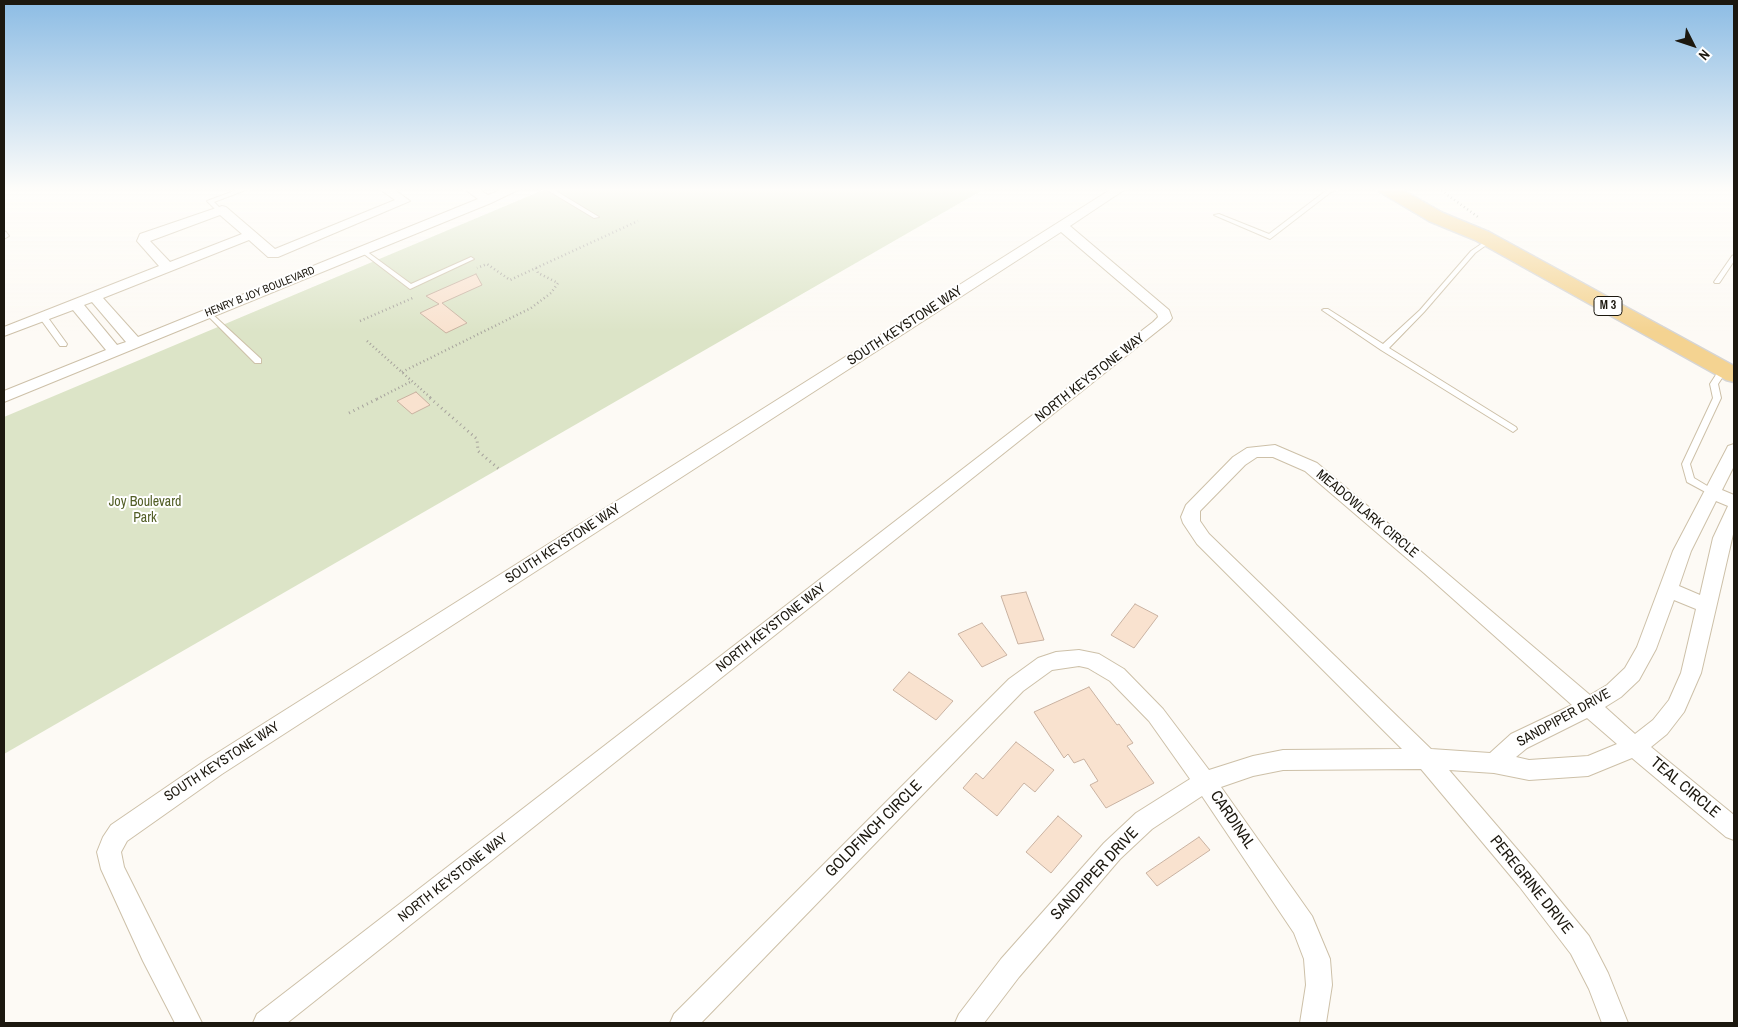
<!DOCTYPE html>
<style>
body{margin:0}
#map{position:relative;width:1738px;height:1027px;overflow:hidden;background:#fdfaf5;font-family:"Archivo Narrow",sans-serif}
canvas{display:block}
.frame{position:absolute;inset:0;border:5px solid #1c180f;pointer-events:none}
.north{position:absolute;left:1668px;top:20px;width:50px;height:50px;-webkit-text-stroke:4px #fff;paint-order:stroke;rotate:131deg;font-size:14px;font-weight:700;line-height:20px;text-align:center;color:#1c180f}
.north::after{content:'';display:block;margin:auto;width:18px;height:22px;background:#1c180f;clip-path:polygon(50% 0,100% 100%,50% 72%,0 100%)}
</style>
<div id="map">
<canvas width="1738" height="1027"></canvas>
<div class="frame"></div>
<div class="north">N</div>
</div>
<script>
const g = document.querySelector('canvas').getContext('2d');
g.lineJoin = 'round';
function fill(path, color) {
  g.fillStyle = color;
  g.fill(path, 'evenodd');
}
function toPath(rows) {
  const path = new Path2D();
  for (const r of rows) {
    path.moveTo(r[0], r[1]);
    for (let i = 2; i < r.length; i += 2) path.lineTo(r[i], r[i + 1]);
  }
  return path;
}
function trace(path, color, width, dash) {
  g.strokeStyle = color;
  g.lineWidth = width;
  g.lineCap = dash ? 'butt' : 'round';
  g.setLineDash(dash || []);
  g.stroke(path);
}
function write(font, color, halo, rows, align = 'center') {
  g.font = font + ' "Archivo Narrow",sans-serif';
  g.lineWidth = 4;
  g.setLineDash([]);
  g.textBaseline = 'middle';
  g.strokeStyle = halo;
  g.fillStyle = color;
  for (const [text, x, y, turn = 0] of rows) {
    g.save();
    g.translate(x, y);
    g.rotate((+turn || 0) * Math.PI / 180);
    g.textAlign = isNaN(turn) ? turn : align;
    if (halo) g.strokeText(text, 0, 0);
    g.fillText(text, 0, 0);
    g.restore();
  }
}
fill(toPath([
 [548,188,986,188,4,754,4,417]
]), '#dce4c7');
const building = toPath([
 [476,274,482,285,442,303,467,323,446,333,420,313,439,304,426,296,476,274],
 [416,392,430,405,412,414,397,401,416,392],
 [1026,592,1044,640,1018,644,1001,596,1026,592],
 [1135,604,1158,616,1134,648,1111,635,1135,604],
 [982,623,1007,655,982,667,958,634,982,623],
 [909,672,953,701,936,720,893,690,909,672],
 [1089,687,1117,725,1119,724,1133,743,1127,746,1154,783,1106,808,1090,785,1098,781,1084,759,1074,763,1068,754,1064,758,1034,712,1089,687],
 [1016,742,1054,770,1035,792,1024,783,997,816,963,788,976,773,983,779,1016,742],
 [1058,816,1082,836,1051,873,1026,852,1058,816],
 [1199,837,1210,850,1157,886,1146,873,1199,837]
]);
fill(building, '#f9e2cf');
trace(building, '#c9b2a1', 1);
const lane = toPath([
 [242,188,251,188,214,202,220,208,220,210,216,210,207,201,242,188],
 [544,188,551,188,599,217,594,218,544,188],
 [1332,188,1340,188,1331,192,1270,239,1214,215,1219,214,1269,234,1327,190,1332,188],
 [4,231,6,232,9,236,4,239,4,231],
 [1490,238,1493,240,1492,241,1475,253,1424,312,1389,348,1516,427,1517,429,1513,432,1381,350,1322,310,1324,309,1328,309,1383,344,1420,310,1471,251,1490,238],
 [362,248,411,284,469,258,471,257,474,259,410,289,360,251,360,249,362,248],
 [1734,255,1734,261,1720,282,1719,283,1715,283,1714,282,1732,256,1734,255],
 [208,311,210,312,261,359,261,363,255,363,206,314,206,312,208,311],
 [40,315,46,315,67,344,66,346,60,346,39,317,40,315],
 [1721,367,1727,367,1728,369,1718,384,1721,398,1690,464,1694,478,1714,490,1715,492,1711,495,1687,482,1682,464,1713,398,1710,384,1721,367]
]);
const street = toPath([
 [378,188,392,188,410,201,278,257,268,257,249,240,103,298,138,337,478,199,463,188,477,188,488,195,506,188,522,188,491,203,4,402,4,391,106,350,73,310,4,336,4,327,159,266,137,241,140,234,222,206,226,207,275,249,395,200,378,188],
 [220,215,242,234,170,262,150,241,220,215],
 [92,302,126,342,117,345,84,305,92,302],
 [1113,188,1127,188,1070,226,1169,310,1172,318,1170,321,287,1023,253,1023,257,1014,1153,322,1158,317,1157,314,1061,232,222,774,127,841,121,852,124,867,202,1023,175,1023,143,961,101,869,97,852,103,837,111,825,206,760,1113,188],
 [1734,444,1734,466,1722,490,1734,495,1734,530,1701,673,1684,712,1667,734,1651,747,1734,815,1734,840,1726,837,1632,758,1588,776,1529,780,1494,773,1449,770,1535,870,1589,936,1608,973,1628,1023,1602,1023,1589,989,1571,954,1519,886,1421,769,1283,770,1253,776,1221,787,1312,916,1330,959,1332,985,1326,1023,1300,1023,1306,985,1304,959,1294,933,1202,796,1152,829,1120,859,1019,977,984,1023,955,1023,959,1014,1001,959,1104,843,1136,813,1190,779,1149,721,1110,681,1088,668,1079,666,1052,670,1023,691,701,1023,670,1023,674,1014,1009,679,1038,658,1056,652,1079,650,1099,654,1124,669,1163,709,1209,770,1253,756,1283,750,1402,749,1197,544,1183,523,1181,517,1186,505,1233,457,1247,448,1275,445,1317,463,1590,695,1607,685,1625,668,1637,647,1673,551,1726,450,1728,446,1734,444],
 [1257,457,1273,457,1305,471,1424,573,1572,705,1511,734,1490,753,1431,749,1209,534,1200,521,1200,511,1245,465,1257,457],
 [1716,501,1728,506,1713,538,1700,595,1679,586,1691,551,1716,501],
 [1674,600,1696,609,1681,673,1669,700,1653,720,1635,734,1605,707,1621,697,1639,680,1656,649,1674,600],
 [1587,718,1617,744,1588,756,1529,760,1516,757,1527,748,1587,718]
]);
const primary = toPath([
 [1377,188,1399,188,1443,213,1489,232,1734,366,1734,382,1726,380,1475,240,1429,221,1380,192,1377,188]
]);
trace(lane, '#cdc0a8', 2);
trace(street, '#cdc0a8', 2);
trace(primary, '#d6d5d4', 3);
trace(toPath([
 [1438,188,1478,217],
 [536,268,638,221],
 [360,321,415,297],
 [367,341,432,399],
 [402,372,531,308,551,293,558,283,538,273,536,268,510,280,487,264,477,268],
 [377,399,412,381]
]), '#a6a29c', 2.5, [1, 3]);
trace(toPath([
 [430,398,477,439,478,451,499,469],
 [349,413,379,398]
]), '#a6a29c', 3, [1, 4]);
fill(lane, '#fff');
fill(street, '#fff');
fill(primary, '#f4d391');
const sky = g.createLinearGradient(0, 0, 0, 332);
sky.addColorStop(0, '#8cbce4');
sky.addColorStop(0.57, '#fefdfa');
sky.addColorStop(1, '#fefdfa00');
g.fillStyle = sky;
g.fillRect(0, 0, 1738, 332);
write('11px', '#1c180f', '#fff', [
 ["HENRY B JOY BOULEVARD",260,292,-22]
]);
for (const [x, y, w] of [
 [1608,306,28]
]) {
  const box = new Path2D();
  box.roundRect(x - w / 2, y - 9.5, w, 19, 4);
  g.fillStyle = '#fff';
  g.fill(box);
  trace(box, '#1c180f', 1);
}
write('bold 12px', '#1c180f', null, [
 ["M 3",1608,306]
]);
write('14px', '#1c180f', '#fff', [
 ["SOUTH KEYSTONE WAY",905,326,-33],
 ["NORTH KEYSTONE WAY",1090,378,-38],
 ["MEADOWLARK CIRCLE",1367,514,40],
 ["SOUTH KEYSTONE WAY",563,544,-33],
 ["NORTH KEYSTONE WAY",771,628,-38],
 ["SANDPIPER DRIVE",1564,718,-29],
 ["SOUTH KEYSTONE WAY",222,762,-33],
 ["NORTH KEYSTONE WAY",453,878,-38]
]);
write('14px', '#525e26', '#fff', [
 ["Joy Boulevard",145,502],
 ["Park",145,518]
]);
write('16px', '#1c180f', '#fff', [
 ["TEAL CIRCLE",1685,788,40],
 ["CARDINAL",1232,820,56],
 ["GOLDFINCH CIRCLE",874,829,-45],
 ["SANDPIPER DRIVE",1095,874,-47],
 ["PEREGRINE DRIVE",1531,885,51]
]);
</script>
